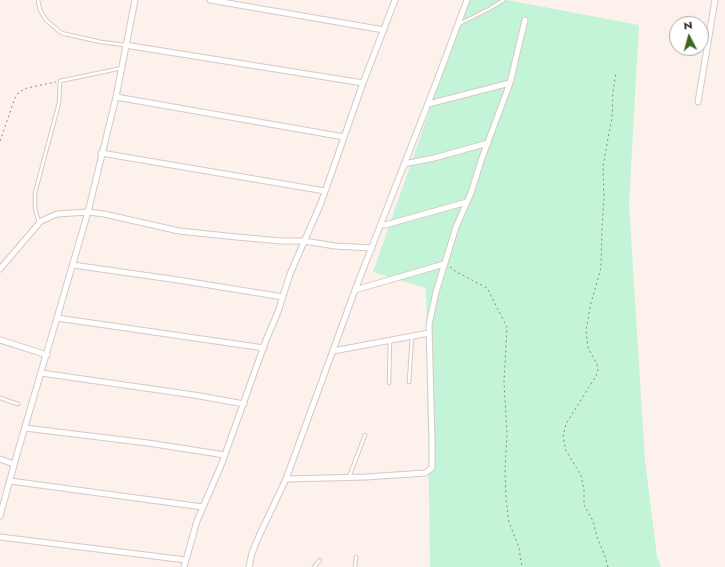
<!DOCTYPE html>
<style>
body{margin:0}
#map{position:relative;width:725px;height:567px;overflow:hidden;background:#fdf1ec;font-family:Jost,sans-serif}
canvas{display:block}
.north{position:absolute;left:669px;top:16px;width:40px;height:40px;box-sizing:border-box;background:#fff;border:1px solid #aaa8a7;border-radius:50%;rotate:354deg;font-size:11px;font-weight:700;line-height:16px;text-align:center;color:#2a2523}
.north::after{content:'';display:block;margin:auto;width:14px;height:18px;background:#3f6621;clip-path:polygon(50% 0,100% 100%,50% 72%,0 100%)}
</style>
<div id="map">
<canvas width="725" height="567"></canvas>
<div class="north">N</div>
</div>
<script>
const g = document.querySelector('canvas').getContext('2d');
g.lineJoin = 'round';
function fill(path, color) {
  g.fillStyle = color;
  g.fill(path, 'evenodd');
}
function toPath(rows) {
  const path = new Path2D();
  for (const r of rows) {
    path.moveTo(r[0], r[1]);
    for (let i = 2; i < r.length; i += 2) path.lineTo(r[i], r[i + 1]);
  }
  return path;
}
function trace(path, color, width, dash) {
  g.strokeStyle = color;
  g.lineWidth = width;
  g.lineCap = dash ? 'butt' : 'round';
  g.setLineDash(dash || []);
  g.stroke(path);
}
fill(toPath([
 [468,0,507,0,639,25,629,205,645,461,657,557,661,567,430,567,426,288,373,272]
]), '#c4f4d8');
const service = toPath([
 [38,0,40,10,46,20,60,32,65,34,101,42,125,45],
 [459,24,489,9,504,0],
 [39,223,35,208,35,193,59,103,60,81,122,68],
 [409,382,412,337],
 [389,383,390,341],
 [0,398,18,404],
 [349,477,365,435],
 [314,567,320,560],
 [355,567,356,557]
]);
const minor = toPath([
 [210,0,384,30],
 [125,45,363,83],
 [116,97,344,137],
 [698,102,715,0],
 [428,104,510,83],
 [101,153,325,191],
 [404,164,434,158,488,143],
 [381,225,385,225,467,202],
 [73,265,178,280,283,297],
 [0,269,41,221,57,214,88,212,104,214,179,231,237,237,281,241,304,241,335,246,372,248],
 [355,290,444,264],
 [57,318,264,348],
 [0,340,47,355],
 [333,351,429,333],
 [41,373,194,395,244,404],
 [25,428,148,443,225,455],
 [0,459,14,464],
 [286,479,366,477,425,473,432,468,432,442,429,325,436,292,456,227,471,193,482,158,510,83,525,20],
 [10,481,203,507],
 [0,516,17,454,88,212,116,97,135,0],
 [0,537,186,560],
 [184,567,197,521,222,463,266,340,278,312,290,274,321,203,363,83,395,0],
 [249,567,252,553,259,536,286,479,355,290,436,83,467,0]
]);
trace(service, '#d5c9c4', 4.5);
trace(minor, '#d5c9c4', 7);
trace(toPath([
 [0,141,15,98,19,92,27,88,56,82],
 [450,267,455,271,487,288,507,327,504,383,507,433,505,471,506,499,509,522,519,548,522,567],
 [608,567,605,556,597,537,593,521,584,505,584,490,581,475,566,451,563,437,566,424,596,376,598,371,597,364,588,348,586,330,591,303,601,268,602,228,604,199,603,166,612,117,613,92,616,72]
]), '#8e8683', 1, [2, 3]);
trace(service, '#fff', 2.5);
trace(minor, '#fff', 5);
</script>
